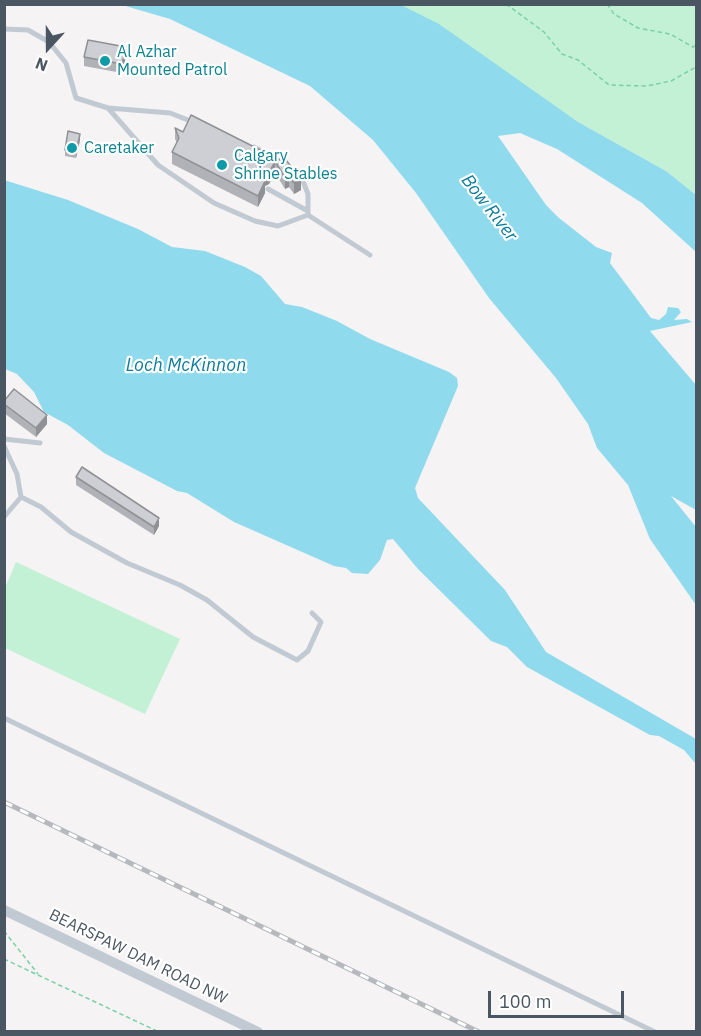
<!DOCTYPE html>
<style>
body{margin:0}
#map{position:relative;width:701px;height:1036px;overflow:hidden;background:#f5f3f3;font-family:"IBM Plex Sans",sans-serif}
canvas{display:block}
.frame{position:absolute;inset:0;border:6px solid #4a5661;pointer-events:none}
.north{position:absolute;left:18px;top:18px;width:60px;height:60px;-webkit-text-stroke:4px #fff;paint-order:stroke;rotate:201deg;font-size:16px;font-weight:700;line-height:24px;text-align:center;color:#4a5661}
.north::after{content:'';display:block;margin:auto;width:21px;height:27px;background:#4a5661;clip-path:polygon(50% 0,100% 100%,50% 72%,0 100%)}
.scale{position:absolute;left:488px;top:991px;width:136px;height:27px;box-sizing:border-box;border:3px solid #4a5661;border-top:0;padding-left:8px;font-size:18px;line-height:21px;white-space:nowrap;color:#4a5661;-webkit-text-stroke:4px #fff;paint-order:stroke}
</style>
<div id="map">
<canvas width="701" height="1036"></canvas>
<div class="frame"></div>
<div class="north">N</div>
<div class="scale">100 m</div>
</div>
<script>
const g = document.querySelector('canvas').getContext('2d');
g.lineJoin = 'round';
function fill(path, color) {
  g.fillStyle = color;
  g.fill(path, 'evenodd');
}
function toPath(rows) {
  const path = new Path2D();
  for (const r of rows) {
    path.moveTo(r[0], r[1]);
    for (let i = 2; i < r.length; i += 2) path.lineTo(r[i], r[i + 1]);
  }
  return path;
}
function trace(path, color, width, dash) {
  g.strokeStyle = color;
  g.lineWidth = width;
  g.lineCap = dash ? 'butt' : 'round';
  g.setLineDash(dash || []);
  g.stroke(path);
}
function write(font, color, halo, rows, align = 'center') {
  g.font = font + ' "IBM Plex Sans",sans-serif';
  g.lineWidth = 4.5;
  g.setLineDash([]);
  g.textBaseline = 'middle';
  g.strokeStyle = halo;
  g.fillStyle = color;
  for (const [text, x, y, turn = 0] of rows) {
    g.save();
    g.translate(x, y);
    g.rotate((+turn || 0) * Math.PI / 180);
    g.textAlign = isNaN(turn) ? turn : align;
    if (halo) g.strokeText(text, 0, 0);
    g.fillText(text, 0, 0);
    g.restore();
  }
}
fill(toPath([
 [401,5,696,5,696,195,666,171,578,122],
 [16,562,180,639,145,714,5,648,5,588]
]), '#c3f1d5');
fill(toPath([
 [122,5,401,5,439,24,578,122,666,171,696,195,696,252,642,203,557,149,520,133,498,136,546,205,559,218,596,247,612,253,610,263,651,318,659,320,666,314,668,307,678,308,681,312,674,320,687,319,692,322,650,331,696,385,696,510,671,496,696,527,696,605,650,539,628,485,597,448,588,424,556,378,489,298,416,193,373,140,310,86,170,19],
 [4,180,68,200,138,229,172,247,205,251,245,267,261,276,285,304,302,307,337,321,370,339,449,372,457,378,458,386,415,488,418,498,505,590,546,652,696,739,696,764,684,750,659,736,650,735,527,667,507,647,491,641,418,569,393,539,387,540,380,560,368,574,352,573,346,568,334,566,234,522,187,493,177,491,104,453,68,425,44,412,34,392,17,374,5,369]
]), '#90daee');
trace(toPath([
 [506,4,544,32,562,54,578,60,609,85,647,86,671,81,696,67],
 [607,4,614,14,638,28,670,34,693,47],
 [696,45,693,47,696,50],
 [4,931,38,974],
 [4,959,159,1032]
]), '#7ad0a6', 1.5, [4.5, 3]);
trace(toPath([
 [4,29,28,30,49,42,66,63,76,98,108,108,170,113,193,122],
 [108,108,158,165,214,203,255,221,278,226,308,215,308,194,301,176,292,170],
 [254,147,280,161],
 [268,189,306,210],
 [308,215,370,255],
 [4,439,40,443],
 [4,446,17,474,21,497,4,517],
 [21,497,41,507,71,532,127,563,180,585,207,600,253,637,297,660,308,651,321,622,312,613],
 [4,718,655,1032]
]), '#c1cad2', 5);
trace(toPath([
 [4,910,258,1032]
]), '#c1cad2', 10);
const rail = toPath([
 [4,802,479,1032]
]);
trace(rail, '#b5b8bd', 5);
trace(rail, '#fff', 3, [9]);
fill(toPath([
 [126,56,122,73,84,66,84,57],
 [175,128,183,132,284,162,301,190,294,194,289,187,285,189,275,173,269,184,265,186,265,193,258,207,172,164,172,152,177,143,175,139],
 [80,140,76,158,65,156,65,150],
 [4,401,47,424,36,437,4,413],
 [76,477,159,526,154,535,76,485]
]), '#b0b2b7');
fill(toPath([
 [126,47,126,56,122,73,122,64],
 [80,134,80,140,76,158,76,152],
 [275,161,275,173,269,184,265,186,265,193,258,207,258,196,264,176],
 [289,176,289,187,285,189,285,178],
 [301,179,301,190,294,194,294,183],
 [47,415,47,424,36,437,36,428],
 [159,518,159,526,154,535,154,527]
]), '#909195');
const building = toPath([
 [88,40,126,47,122,64,84,57,88,40],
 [191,115,284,162,286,160,301,179,294,183,289,176,285,178,275,161,269,173,264,176,265,181,258,196,172,152,179,138,175,128,183,132,191,115],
 [68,131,80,134,76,152,65,150,68,131],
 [14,389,47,415,36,428,4,404,4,401,14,389],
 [82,467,159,518,154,527,76,477,82,467]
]);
fill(building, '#cdcfd5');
trace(building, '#909195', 1.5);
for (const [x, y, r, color] of [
 [105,61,6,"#0f9aa8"],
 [72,148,6,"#0f9aa8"],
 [222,165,6,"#0f9aa8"]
]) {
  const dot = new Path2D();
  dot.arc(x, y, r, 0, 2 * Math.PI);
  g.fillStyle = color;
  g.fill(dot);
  trace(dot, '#fff', 2);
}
write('16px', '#0d838f', '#fff', [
 ["Al Azhar",117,52],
 ["Mounted Patrol",117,70],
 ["Caretaker",84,148],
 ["Calgary",234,156],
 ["Shrine Stables",234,174]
], 'left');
write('16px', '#4a5661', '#fff', [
 ["BEARSPAW DAM ROAD NW",138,957,26]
]);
write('italic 18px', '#0c7c9b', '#fff', [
 ["Bow River",489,208,52],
 ["Loch McKinnon",186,366]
]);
</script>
